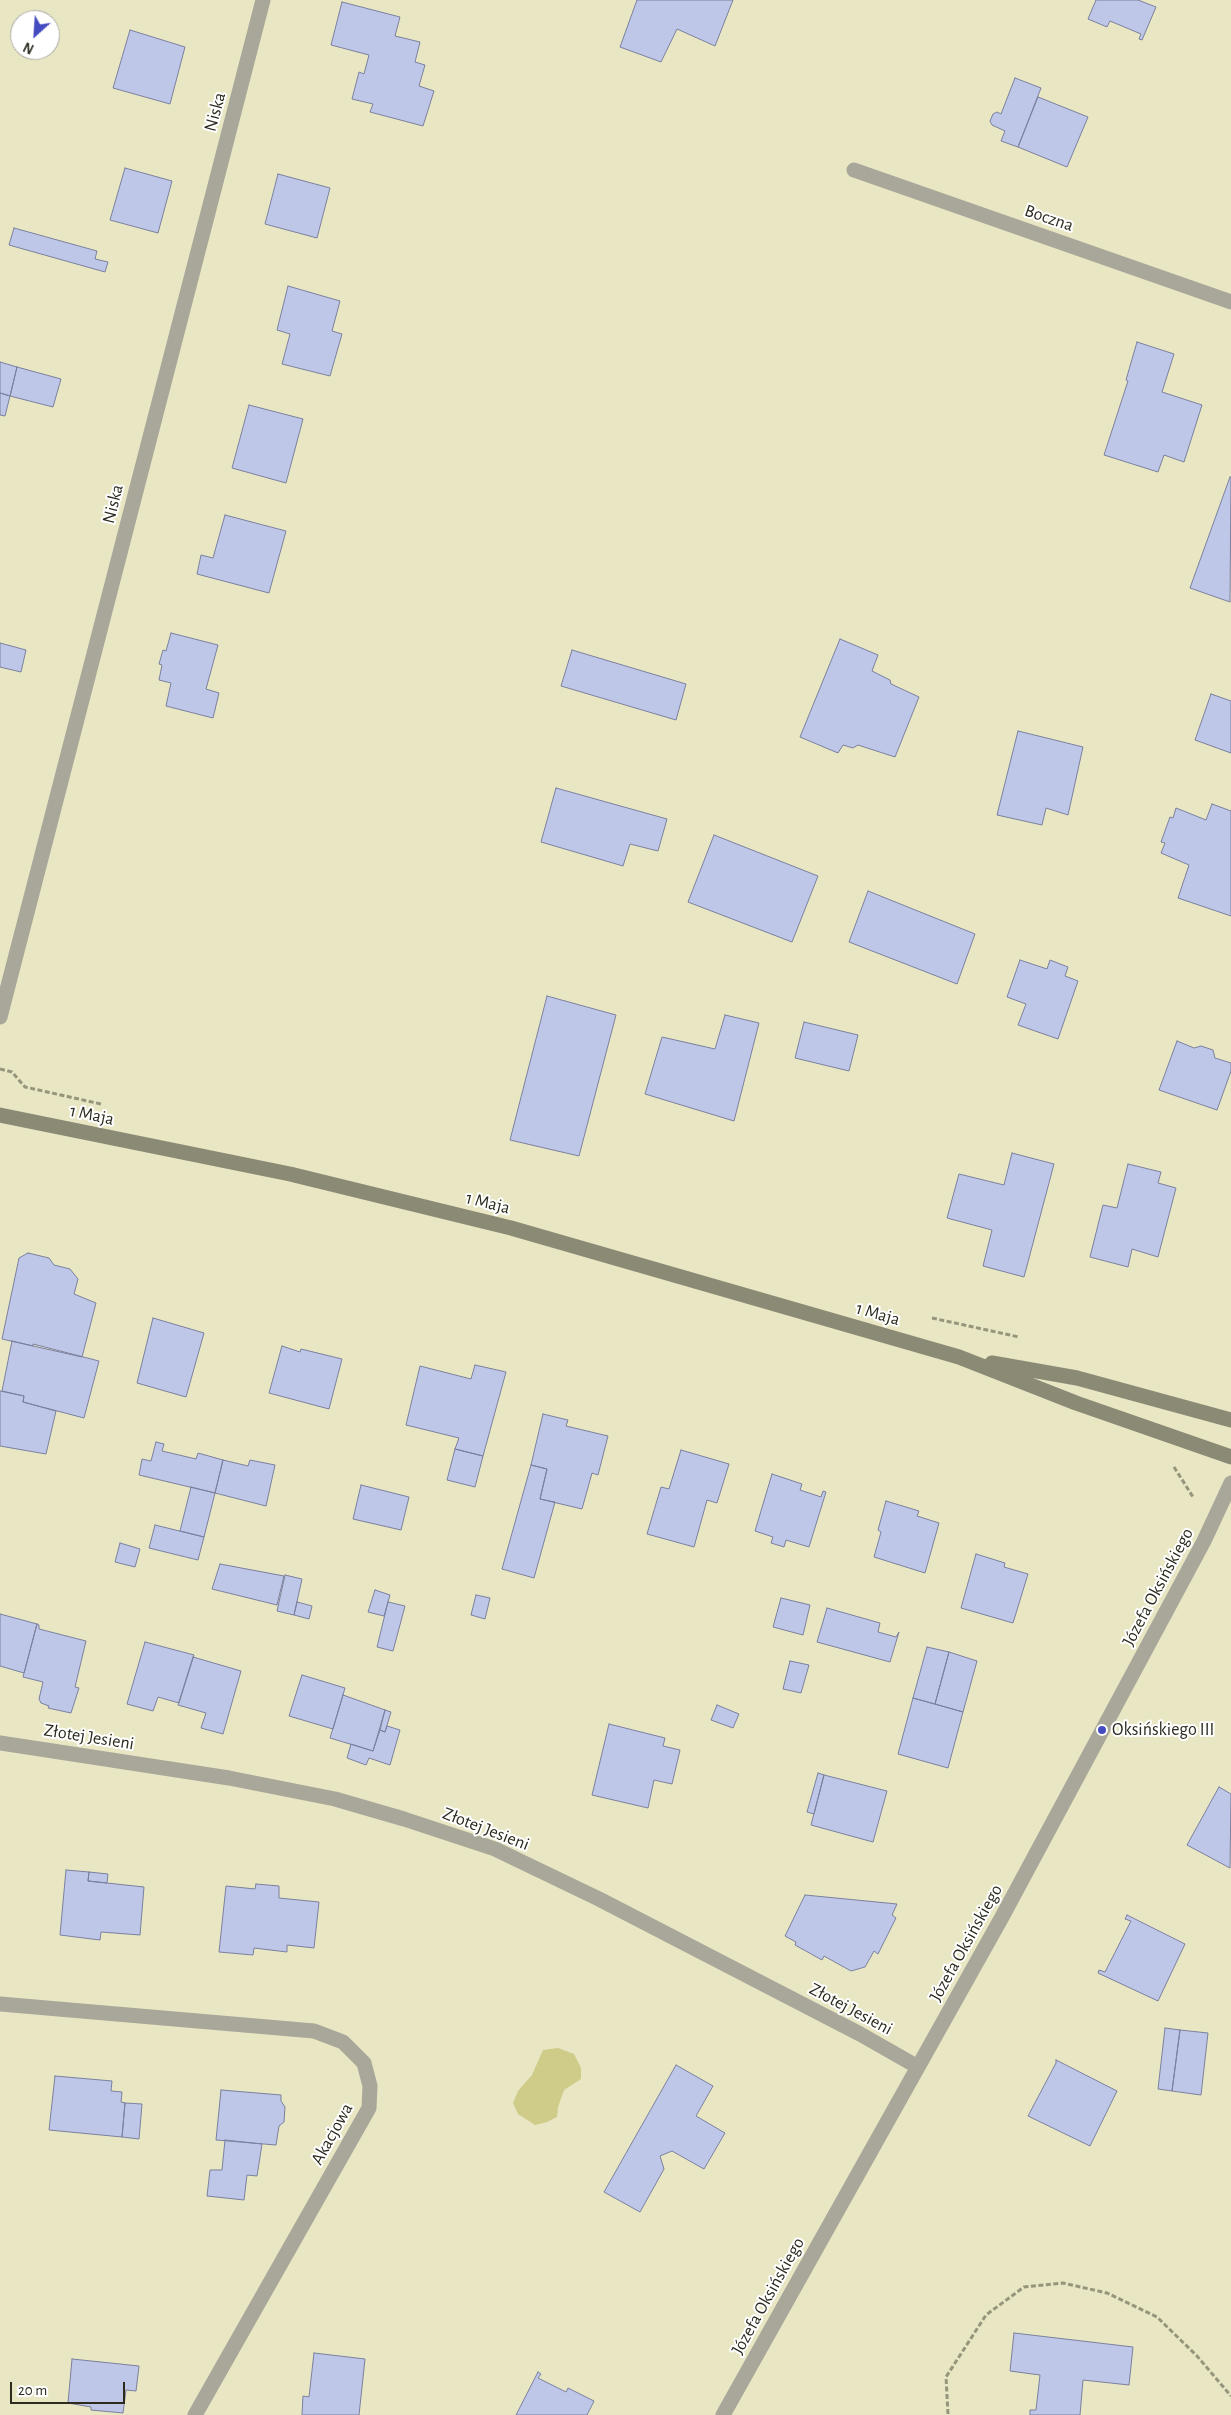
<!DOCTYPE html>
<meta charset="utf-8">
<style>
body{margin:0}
#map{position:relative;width:1231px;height:2415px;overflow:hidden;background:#e8e6c3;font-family:"Alegreya Sans",sans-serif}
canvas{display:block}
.north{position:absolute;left:10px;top:10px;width:50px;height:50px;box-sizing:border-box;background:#fff;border:1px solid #abaaa5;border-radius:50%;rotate:206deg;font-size:14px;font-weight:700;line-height:20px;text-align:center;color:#2c2b1e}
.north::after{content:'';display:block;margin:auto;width:18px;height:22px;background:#454bc0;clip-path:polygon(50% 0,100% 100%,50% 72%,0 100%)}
.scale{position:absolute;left:10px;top:2382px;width:115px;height:22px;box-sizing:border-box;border:2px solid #2c2b1e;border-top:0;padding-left:6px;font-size:15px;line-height:18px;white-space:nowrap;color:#2c2b1e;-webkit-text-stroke:4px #fff;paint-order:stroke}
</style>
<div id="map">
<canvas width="1231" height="2415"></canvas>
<div class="north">N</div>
<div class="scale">20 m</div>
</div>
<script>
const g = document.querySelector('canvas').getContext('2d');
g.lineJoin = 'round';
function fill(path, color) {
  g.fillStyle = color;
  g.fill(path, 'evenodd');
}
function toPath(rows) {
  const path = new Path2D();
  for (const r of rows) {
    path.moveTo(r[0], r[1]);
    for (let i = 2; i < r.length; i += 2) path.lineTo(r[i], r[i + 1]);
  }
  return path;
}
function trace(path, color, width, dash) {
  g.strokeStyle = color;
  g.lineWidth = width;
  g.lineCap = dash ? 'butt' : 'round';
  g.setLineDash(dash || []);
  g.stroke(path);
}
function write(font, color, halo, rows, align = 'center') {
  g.font = font + ' "Alegreya Sans",sans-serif';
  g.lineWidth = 4;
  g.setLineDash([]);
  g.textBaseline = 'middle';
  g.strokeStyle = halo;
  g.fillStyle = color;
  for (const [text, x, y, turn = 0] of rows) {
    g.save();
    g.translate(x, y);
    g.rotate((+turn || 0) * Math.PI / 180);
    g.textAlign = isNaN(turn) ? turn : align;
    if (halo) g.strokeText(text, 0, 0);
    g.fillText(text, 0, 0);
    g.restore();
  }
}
fill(toPath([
 [558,2048,574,2054,581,2068,581,2079,564,2090,558,2107,557,2117,547,2122,535,2125,518,2114,513,2103,518,2091,532,2075,543,2050]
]), '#cfcb89');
const building = toPath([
 [637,0,733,0,715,46,677,29,661,62,620,47,637,0],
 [1096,0,1138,0,1156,7,1142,40,1139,39,1141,34,1110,21,1107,27,1088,19,1096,0],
 [342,2,400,17,395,36,420,42,415,62,425,65,419,86,434,91,423,126,370,112,373,104,352,99,359,72,364,74,369,55,331,45,342,2],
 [130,30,185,47,170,104,113,88,130,30],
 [1015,78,1041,88,1018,147,1001,141,1005,131,992,125,990,121,993,114,997,112,1001,114,1015,78],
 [1038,97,1088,117,1067,167,1018,147,1038,97],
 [125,168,172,181,158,233,110,220,125,168],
 [278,174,330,188,317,238,265,224,278,174],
 [14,228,97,251,95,259,108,262,105,272,9,245,14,228],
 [288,286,340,301,332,331,342,334,330,376,282,364,290,334,277,330,288,286],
 [1137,342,1174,354,1162,392,1202,405,1184,462,1164,455,1158,472,1104,455,1128,381,1126,380,1137,342],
 [0,362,17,367,10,396,0,393,0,362],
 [17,367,61,379,53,407,10,396,17,367],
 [0,393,10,396,5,416,0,415,0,393],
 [249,405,303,419,286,483,232,468,249,405],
 [1230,477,1231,477,1230,602,1190,588,1230,477],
 [225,515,286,531,269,593,197,574,201,555,213,558,225,515],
 [171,633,218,645,206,689,219,693,213,718,166,706,171,683,159,680,162,665,159,664,163,650,166,651,171,633],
 [840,639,878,655,872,671,890,680,891,684,919,697,895,757,858,745,853,748,843,745,838,753,800,737,840,639],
 [0,643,26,650,21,672,0,667,0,643],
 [572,650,686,684,676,720,561,686,572,650],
 [1211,694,1231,701,1231,753,1195,740,1211,694],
 [1018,731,1083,747,1068,815,1046,808,1042,825,997,815,1018,731],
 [556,788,667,819,658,851,630,844,623,866,541,842,556,788],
 [1212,804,1231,811,1231,916,1178,898,1189,865,1161,853,1165,843,1161,842,1170,817,1173,818,1176,808,1206,820,1212,804],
 [714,835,818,876,792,942,688,902,714,835],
 [868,891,975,934,957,984,849,942,868,891],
 [1020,960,1047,969,1050,960,1068,967,1065,976,1078,981,1058,1039,1018,1025,1026,1004,1007,997,1020,960],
 [547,996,616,1015,579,1156,510,1140,547,996],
 [725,1015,759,1023,734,1121,645,1094,662,1037,715,1049,725,1015],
 [804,1022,858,1035,849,1071,795,1058,804,1022],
 [1177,1041,1194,1048,1201,1046,1213,1050,1215,1058,1231,1063,1231,1071,1217,1110,1159,1090,1177,1041],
 [1012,1153,1054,1164,1024,1277,983,1266,992,1230,947,1218,959,1174,1004,1185,1012,1153],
 [1128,1164,1161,1172,1158,1183,1176,1188,1158,1257,1132,1249,1128,1267,1090,1257,1103,1205,1117,1208,1128,1164],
 [28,1253,49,1258,54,1265,70,1269,78,1279,74,1294,96,1303,82,1357,2,1339,19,1258,28,1253],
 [153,1318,204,1333,186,1397,137,1383,153,1318],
 [12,1341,33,1346,33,1344,99,1361,84,1418,23,1402,24,1396,2,1391,12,1341],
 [282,1346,300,1352,301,1349,342,1359,329,1409,269,1393,282,1346],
 [475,1365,506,1372,483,1456,455,1449,459,1438,406,1425,420,1366,471,1379,475,1365],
 [0,1391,24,1396,23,1402,56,1411,46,1454,0,1446,0,1391],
 [543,1414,568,1420,566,1426,608,1436,598,1475,592,1473,582,1509,540,1499,547,1469,531,1465,543,1414],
 [156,1442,164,1444,162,1451,196,1459,198,1453,223,1460,215,1493,139,1475,142,1459,151,1461,156,1442],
 [455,1449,483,1456,475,1487,447,1480,455,1449],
 [681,1450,729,1464,717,1503,707,1500,694,1547,647,1534,661,1487,669,1489,681,1450],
 [223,1460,248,1466,250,1460,275,1465,266,1506,215,1493,223,1460],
 [531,1465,547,1469,540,1499,555,1502,534,1578,502,1569,531,1465],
 [772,1474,802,1484,800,1490,821,1497,823,1491,826,1492,809,1547,786,1540,784,1547,771,1543,773,1537,755,1531,772,1474],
 [361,1485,409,1497,401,1530,353,1519,361,1485],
 [191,1487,215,1493,204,1537,180,1531,191,1487],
 [886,1501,919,1511,917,1516,939,1523,925,1573,874,1557,881,1532,878,1530,886,1501],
 [155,1525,204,1537,198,1560,149,1548,155,1525],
 [120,1543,140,1549,135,1567,115,1562,120,1543],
 [976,1554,1005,1563,1004,1567,1028,1574,1013,1623,961,1608,976,1554],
 [220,1564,284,1576,277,1605,212,1589,220,1564],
 [285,1575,302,1579,294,1615,277,1611,285,1575],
 [375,1590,390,1595,384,1616,368,1612,375,1590],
 [476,1595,490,1598,485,1619,471,1615,476,1595],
 [781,1598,810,1605,803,1635,773,1627,781,1598],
 [297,1602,312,1606,309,1619,294,1615,297,1602],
 [388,1602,405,1606,393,1651,377,1647,388,1602],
 [827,1608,880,1623,878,1632,896,1637,899,1632,890,1662,817,1642,827,1608],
 [0,1614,37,1624,24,1673,0,1666,0,1614],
 [37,1624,39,1625,39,1629,86,1641,75,1687,79,1688,71,1713,48,1708,49,1706,41,1703,39,1699,43,1682,23,1677,37,1624],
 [145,1642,194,1655,179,1703,158,1697,153,1711,127,1704,145,1642],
 [927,1647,949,1652,935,1704,913,1698,927,1647],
 [949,1652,977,1661,963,1712,935,1704,949,1652],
 [193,1657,241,1671,223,1734,201,1728,206,1713,178,1705,193,1657],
 [790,1661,809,1665,801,1693,783,1689,790,1661],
 [302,1675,345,1688,333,1729,289,1716,302,1675],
 [343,1695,385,1710,373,1751,330,1738,343,1695],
 [913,1698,963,1712,948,1768,898,1754,913,1698],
 [717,1705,739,1714,733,1728,711,1720,717,1705],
 [385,1710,391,1712,385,1732,380,1730,385,1710],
 [609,1724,665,1738,663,1746,680,1750,672,1784,654,1780,648,1808,592,1795,609,1724],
 [387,1726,400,1730,390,1765,369,1758,366,1765,347,1758,351,1744,373,1751,380,1730,385,1732,387,1726],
 [818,1773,824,1775,814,1814,807,1812,818,1773],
 [824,1775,887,1791,873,1842,811,1825,824,1775],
 [1219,1787,1231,1794,1230,1868,1187,1845,1219,1787],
 [66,1870,89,1872,88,1881,144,1887,140,1935,101,1932,100,1940,60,1935,66,1870],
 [89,1872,108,1874,107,1883,88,1881,89,1872],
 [256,1884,279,1886,279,1898,319,1902,314,1948,287,1945,287,1952,254,1948,253,1955,219,1952,226,1886,255,1889,256,1884],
 [805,1895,897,1904,892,1915,896,1918,878,1954,874,1951,865,1967,851,1971,824,1956,822,1960,795,1945,796,1942,785,1936,805,1895],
 [1127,1915,1185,1944,1158,2001,1098,1973,1099,1970,1105,1972,1131,1921,1125,1919,1127,1915],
 [1165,2028,1180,2030,1172,2091,1158,2089,1165,2028],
 [1180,2030,1208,2033,1201,2095,1172,2091,1180,2030],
 [1056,2060,1117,2091,1090,2146,1028,2116,1056,2063,1056,2060],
 [676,2065,713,2086,696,2116,725,2133,704,2169,672,2151,660,2156,664,2169,640,2212,604,2192,676,2065],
 [55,2076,112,2081,111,2091,122,2092,121,2102,125,2103,122,2137,49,2130,55,2076],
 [221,2090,281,2095,281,2101,285,2107,284,2122,279,2126,276,2145,216,2140,221,2090],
 [125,2103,142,2104,139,2139,122,2137,125,2103],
 [225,2140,262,2144,257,2176,247,2175,244,2200,207,2196,210,2170,222,2170,225,2140],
 [1014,2333,1133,2347,1129,2385,1083,2380,1080,2415,1030,2415,1030,2410,1036,2410,1040,2375,1010,2371,1014,2333],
 [314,2353,365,2359,359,2415,302,2415,303,2396,309,2397,314,2353],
 [72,2359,139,2366,136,2391,126,2390,123,2413,91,2410,91,2407,68,2403,72,2359],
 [538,2372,541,2374,538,2378,566,2392,568,2388,594,2401,587,2415,516,2415,538,2372]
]);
fill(building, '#bfc7e8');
trace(building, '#7a809e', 1);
trace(toPath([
 [0,1069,12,1072,25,1087,101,1104],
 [932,1318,1019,1337],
 [1174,1467,1193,1497],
 [948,2414,946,2377,986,2315,1024,2287,1063,2283,1107,2293,1157,2317,1197,2356,1231,2396]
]), '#97957c', 3, [5, 2.5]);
trace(toPath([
 [854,170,1231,302],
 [0,1017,263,0],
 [0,1743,229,1778,335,1799,404,1819,495,1849,599,1899,860,2034,918,2067],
 [0,2004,314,2031,343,2042,364,2063,370,2086,369,2108,195,2415],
 [723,2415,1002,1917,1204,1541,1231,1483]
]), '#a8a799', 15);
trace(toPath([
 [0,1115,290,1174,511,1228,959,1357,1076,1403,1231,1457],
 [992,1363,1077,1378,1231,1420]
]), '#8b8a74', 15);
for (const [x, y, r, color] of [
 [1102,1730,5,"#454bc0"]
]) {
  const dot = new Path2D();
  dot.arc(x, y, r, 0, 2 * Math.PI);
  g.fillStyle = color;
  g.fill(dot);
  trace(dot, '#fff', 2);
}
write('18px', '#2c2b1e', '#fff', [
 ["Niska",215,112,-75],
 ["Boczna",1049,218,19],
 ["Niska",113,504,-76],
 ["1 Maja",92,1115,12],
 ["1 Maja",488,1203,14],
 ["1 Maja",878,1314,16],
 ["Józefa Oksińskiego",1158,1587,-62],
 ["Złotej Jesieni",89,1737,9],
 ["Złotej Jesieni",486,1829,21],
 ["Józefa Oksińskiego",966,1943,-61],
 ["Złotej Jesieni",851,2009,28],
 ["Akacjowa",332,2134,-61],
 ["Józefa Oksińskiego",768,2296,-61]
]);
write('18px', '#2c2b1e', '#fff', [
 ["Oksińskiego III",1112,1730]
], 'left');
</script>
